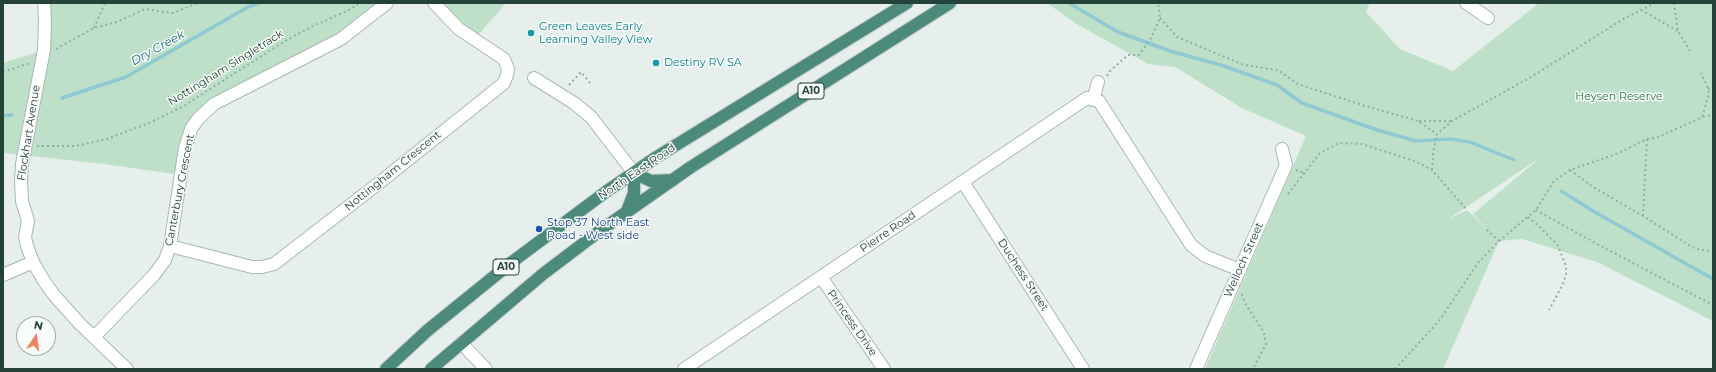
<!DOCTYPE html>
<style>
body{margin:0}
#map{position:relative;width:1716px;height:372px;overflow:hidden;background:#e6efeb;font-family:Montserrat,sans-serif}
canvas{display:block}
.frame{position:absolute;inset:0;border:4px solid #24423a;pointer-events:none}
.north{position:absolute;left:16px;top:316px;width:40px;height:40px;box-sizing:border-box;background:#f7fbf9;border:1px solid #a3b1ad;border-radius:50%;rotate:13deg;font-size:11px;font-weight:700;line-height:16px;text-align:center;color:#24423a}
.north::after{content:'';display:block;margin:auto;width:14px;height:18px;background:#f4845f;clip-path:polygon(50% 0,100% 100%,50% 72%,0 100%)}
</style>
<div id="map">
<canvas width="1716" height="372"></canvas>
<div class="frame"></div>
<div class="north">N</div>
</div>
<script>
const g = document.querySelector('canvas').getContext('2d');
g.lineJoin = 'round';
function fill(path, color) {
  g.fillStyle = color;
  g.fill(path, 'evenodd');
}
function toPath(rows) {
  const path = new Path2D();
  for (const r of rows) {
    path.moveTo(r[0], r[1]);
    for (let i = 2; i < r.length; i += 2) path.lineTo(r[i], r[i + 1]);
  }
  return path;
}
function trace(path, color, width, dash) {
  g.strokeStyle = color;
  g.lineWidth = width;
  g.lineCap = dash ? 'butt' : 'round';
  g.setLineDash(dash || []);
  g.stroke(path);
}
function write(font, color, halo, rows, align = 'center') {
  g.font = font + ' Montserrat,sans-serif';
  g.lineWidth = 3;
  g.setLineDash([]);
  g.textBaseline = 'middle';
  g.strokeStyle = halo;
  g.fillStyle = color;
  for (const [text, x, y, turn = 0] of rows) {
    g.save();
    g.translate(x, y);
    g.rotate((+turn || 0) * Math.PI / 180);
    g.textAlign = isNaN(turn) ? turn : align;
    if (halo) g.strokeText(text, 0, 0);
    g.fillText(text, 0, 0);
    g.restore();
  }
}
fill(toPath([
 [44,3,387,3,374,14,202,114,181,175,104,164,3,153,3,63,44,50],
 [434,3,506,3,474,40],
 [1047,3,1370,3,1366,12,1400,49,1453,71,1539,3,1713,3,1713,321,1597,262,1522,239,1499,241,1443,369,1205,369,1306,136,1242,108,1175,67,1148,64,1075,23],
 [1541,157,1473,214,1487,229,1467,210,1447,220]
]), '#bfe0c8');
trace(toPath([
 [1069,3,1118,32,1170,51,1224,66,1277,85,1302,103,1377,130,1416,141,1450,139,1470,142,1514,160],
 [62,98,126,77,248,7,259,3],
 [3,116,12,115],
 [1561,191,1593,211,1713,279]
]), '#8ec9d4', 3.5);
const minor = toPath([
 [44,3,45,22,44,50,22,164,21,182,22,201,28,221,25,237,27,246,33,262,44,281,54,295,80,324,127,369],
 [1466,3,1488,18],
 [534,78,574,103,591,117,634,173],
 [1093,100,1098,82],
 [963,182,1083,369],
 [170,246,252,267,262,267,274,264,379,183,504,83,507,75,508,69,504,59,459,29,434,3],
 [3,275,33,262],
 [821,277,884,369],
 [94,337,154,275,165,260,170,246,185,148,191,129,198,119,214,104,341,39,387,3],
 [461,343,486,369],
 [684,369,1087,98,1099,101,1191,245,1205,256,1240,270],
 [1196,369,1286,165,1282,149]
]);
const trunk = toPath([
 [634,173,651,181,673,180],
 [627,211,634,193,634,173],
 [386,369,428,330,512,262,607,191,655,158,907,3],
 [431,369,543,274,601,230,691,167,950,3]
]);
trace(minor, '#a8b8b2', 14);
trace(trunk, '#c2cac8', 14);
trace(toPath([
 [1674,3,1678,31,1690,51],
 [1641,10,1678,31],
 [1160,18,1177,37,1244,65,1278,70,1298,84,1362,105,1418,121,1437,134],
 [94,28,105,3],
 [56,49,94,28,117,22,145,9,173,13,198,3],
 [3,72,30,63],
 [1107,76,1110,71,1128,55,1139,55,1151,38,1160,18,1158,3],
 [569,85,581,72,590,83],
 [1708,88,1713,91],
 [1703,117,1713,115],
 [1419,121,1451,121],
 [37,146,76,146,107,139,149,123,182,107,285,41,311,27,347,11,360,3],
 [1296,170,1304,173],
 [1432,170,1433,153,1437,134,1452,121,1531,77,1625,18,1655,3],
 [1570,170,1593,187,1643,216,1692,247,1701,250,1713,251],
 [1288,194,1320,153,1339,143,1362,144,1417,162,1432,170,1467,210],
 [1536,210,1597,244,1713,305],
 [1643,216,1647,139],
 [1528,217,1542,229,1558,246,1566,266,1566,274,1563,284,1549,310],
 [1499,241,1536,210,1554,181,1570,170,1619,153,1647,139,1659,137,1702,117,1709,94,1708,88,1701,73],
 [1242,294,1245,303,1264,333,1266,344,1253,369],
 [1395,369,1439,321,1478,263,1499,241,1485,228]
]), '#86b3a5', 2, [2, 3]);
trace(minor, '#fff', 12);
trace(trunk, '#4c8a7c', 12);
for (const [x, y, r, color] of [
 [531,33,4,"#0f9aa8"],
 [656,63,4,"#0f9aa8"],
 [539,229,4,"#1a4fb4"]
]) {
  const dot = new Path2D();
  dot.arc(x, y, r, 0, 2 * Math.PI);
  g.fillStyle = color;
  g.fill(dot);
  trace(dot, '#f7fbf9', 1.5);
}
for (const [x, y, w] of [
 [811,91,26],
 [506,267,26]
]) {
  const box = new Path2D();
  box.roundRect(x - w / 2, y - 8, w, 16, 3);
  g.fillStyle = '#f7fbf9';
  g.fill(box);
  trace(box, '#24423a', 1);
}
write('bold 10px', '#24423a', null, [
 ["A10",811,91],
 ["A10",506,267]
]);
write('11px', '#0d838f', '#f7fbf9', [
 ["Green Leaves Early",539,27],
 ["Learning Valley View",539,40],
 ["Destiny RV SA",664,63]
], 'left');
write('11px', '#24423a', '#f7fbf9', [
 ["Nottingham Singletrack",226,68,-32],
 ["Flockhart Avenue",29,133,-81],
 ["Nottingham Crescent",393,171,-39],
 ["North East Road",637,172,-34],
 ["Canterbury Crescent",180,190,-79],
 ["Pierre Road",888,232,-34],
 ["Welloch Street",1244,260,-66],
 ["Duchess Street",1023,275,57],
 ["Princess Drive",852,323,55]
]);
write('11px', '#2d7a4b', '#f7fbf9', [
 ["Heysen Reserve",1619,97]
]);
write('11px', '#164399', '#f7fbf9', [
 ["Stop 37 North East",547,223],
 ["Road - West side",547,236]
], 'left');
write('italic 12px', '#1c6f80', '#f7fbf9', [
 ["Dry Creek",158,48,-29]
]);
</script>
